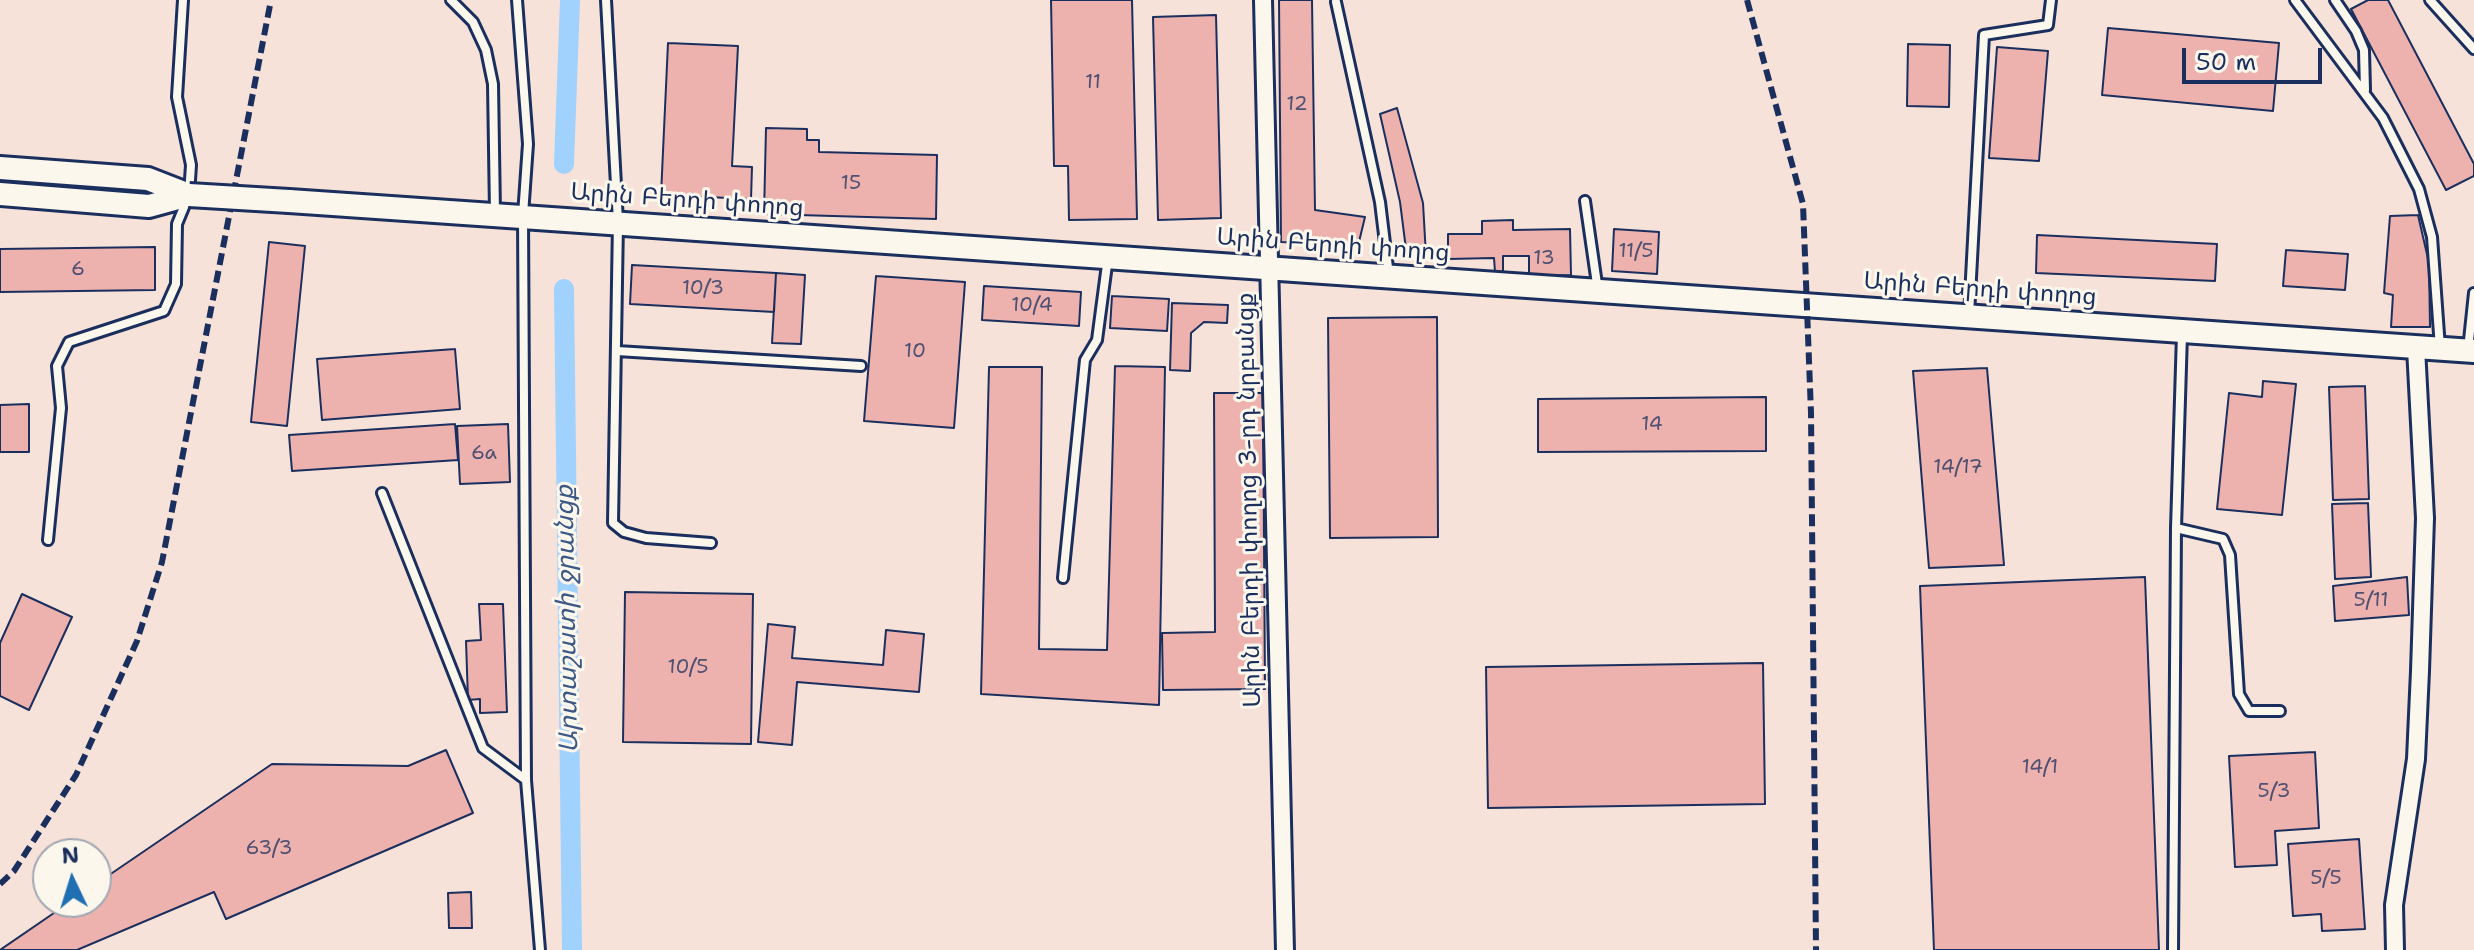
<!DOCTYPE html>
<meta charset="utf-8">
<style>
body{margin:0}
#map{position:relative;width:2474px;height:950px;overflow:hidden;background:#fbf7ec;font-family:"Shantell Sans",sans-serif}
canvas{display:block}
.north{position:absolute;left:32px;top:838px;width:80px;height:80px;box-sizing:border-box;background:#fbf7ec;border:2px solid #a1a7b3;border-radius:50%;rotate:356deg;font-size:22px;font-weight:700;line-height:32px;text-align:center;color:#1b2f5e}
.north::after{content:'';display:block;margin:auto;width:28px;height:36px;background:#1f6fb2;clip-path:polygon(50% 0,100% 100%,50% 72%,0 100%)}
.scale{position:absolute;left:2182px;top:48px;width:140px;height:36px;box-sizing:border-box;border:4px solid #1b2f5e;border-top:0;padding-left:10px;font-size:24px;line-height:28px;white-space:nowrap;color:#1b2f5e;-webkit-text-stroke:6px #fbf7ec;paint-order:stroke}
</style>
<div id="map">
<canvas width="2474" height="950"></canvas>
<div class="north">N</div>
<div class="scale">50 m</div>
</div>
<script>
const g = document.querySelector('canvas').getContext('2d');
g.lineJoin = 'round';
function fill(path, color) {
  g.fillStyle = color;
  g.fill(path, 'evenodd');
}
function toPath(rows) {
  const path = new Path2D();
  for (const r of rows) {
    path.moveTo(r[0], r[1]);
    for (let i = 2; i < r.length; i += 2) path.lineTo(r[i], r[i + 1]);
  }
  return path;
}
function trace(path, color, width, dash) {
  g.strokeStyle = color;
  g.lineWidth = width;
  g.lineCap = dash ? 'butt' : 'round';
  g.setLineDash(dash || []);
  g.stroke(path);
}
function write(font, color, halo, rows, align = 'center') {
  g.font = font + ' "Shantell Sans","Noto Sans Armenian",sans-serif';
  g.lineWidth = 6;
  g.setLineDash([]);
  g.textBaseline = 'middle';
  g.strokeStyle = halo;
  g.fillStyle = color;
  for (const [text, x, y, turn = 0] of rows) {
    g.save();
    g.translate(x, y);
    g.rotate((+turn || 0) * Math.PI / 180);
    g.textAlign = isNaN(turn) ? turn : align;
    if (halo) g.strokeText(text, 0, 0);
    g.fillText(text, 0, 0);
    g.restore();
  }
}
fill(toPath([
 [0,0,2474,0,2474,950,0,950],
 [48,854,96,854,96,902,48,902]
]), '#f7e2d9');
trace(toPath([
 [564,164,570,0],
 [564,289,572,950]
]), '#a1d1fd', 20);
const building = toPath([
 [1051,0,1132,0,1137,219,1069,220,1068,166,1054,166,1051,0],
 [1279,0,1312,0,1315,210,1365,217,1358,246,1281,242,1279,0],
 [2368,0,2388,0,2474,164,2474,176,2446,190,2351,9,2368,0],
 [1216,15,1221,218,1158,220,1153,17,1216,15],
 [2108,28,2279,43,2273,111,2102,95,2108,28],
 [668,43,738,46,732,166,752,167,751,199,661,195,668,43],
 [1908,44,1950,45,1949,107,1907,106,1908,44],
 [1997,47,2048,51,2039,161,1989,158,1997,47],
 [1397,108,1423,203,1426,256,1407,257,1400,202,1380,114,1397,108],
 [766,128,807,129,807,140,819,140,819,152,937,155,936,219,764,214,766,128],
 [2418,215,2429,263,2430,327,2391,327,2393,295,2384,293,2390,216,2418,215],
 [1513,220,1513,230,1570,229,1571,275,1529,276,1529,256,1503,256,1503,272,1495,272,1494,258,1448,259,1448,234,1482,234,1482,221,1513,220],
 [1614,229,1659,232,1657,274,1612,271,1614,229],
 [2037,235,2217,244,2215,281,2036,273,2037,235],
 [269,242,305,246,287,426,251,422,269,242],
 [155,247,155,290,0,292,0,249,155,247],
 [2286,250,2348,254,2345,290,2283,286,2286,250],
 [632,265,776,273,774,312,630,304,632,265],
 [776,273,805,275,801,344,772,343,776,273],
 [876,276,965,282,954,428,864,421,876,276],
 [984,286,1081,292,1079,326,982,320,984,286],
 [1112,296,1169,299,1167,331,1110,328,1112,296],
 [1172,303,1228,305,1227,323,1204,322,1191,333,1190,371,1170,370,1172,303],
 [1437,317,1438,537,1330,538,1328,318,1437,317],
 [455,349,460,409,322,420,317,359,455,349],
 [1115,366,1165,367,1159,705,981,694,989,367,1042,367,1039,649,1107,650,1115,366],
 [1987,368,2004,565,1929,568,1913,371,1987,368],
 [2263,381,2296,384,2282,515,2217,509,2229,393,2262,397,2263,381],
 [2365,386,2369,499,2333,500,2329,387,2365,386],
 [1214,393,1263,393,1265,689,1163,690,1162,633,1215,632,1214,393],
 [1766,397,1766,451,1538,452,1538,399,1766,397],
 [29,404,29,452,0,452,0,405,29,404],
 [455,424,458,460,292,471,289,435,455,424],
 [508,424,510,482,460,484,457,426,508,424],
 [2368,503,2371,577,2335,579,2332,504,2368,503],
 [2145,577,2159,950,1934,950,1920,586,2145,577],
 [2407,577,2409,615,2335,621,2333,586,2407,577],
 [625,592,753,594,751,744,623,742,625,592],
 [22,594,72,617,29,710,0,696,0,643,22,594],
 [479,604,503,604,507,712,480,713,480,699,468,700,466,641,481,640,479,604],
 [768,624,795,627,792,658,883,665,886,630,924,634,919,692,797,682,792,745,758,742,768,624],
 [1763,663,1765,804,1488,808,1486,667,1763,663],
 [446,750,473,813,226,919,214,892,77,950,0,950,70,902,96,902,96,884,272,764,408,766,446,750],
 [2315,752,2319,828,2275,831,2277,865,2235,867,2229,756,2315,752],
 [2359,839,2365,929,2322,931,2321,914,2293,916,2288,844,2359,839],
 [471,892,472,928,449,928,448,893,471,892]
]);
fill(building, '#edb2ae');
trace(building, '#1b2f5e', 2);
const lane = toPath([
 [451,0,473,22,486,50,493,84,495,213],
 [517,0,528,144,523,215,526,780,540,950],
 [606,0,618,222,613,523,624,532,646,538,711,543],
 [2295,0,2383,118,2419,189,2432,237,2440,348],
 [2335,0,2356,31,2364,50,2365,90],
 [2430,0,2474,49],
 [1336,2,1380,202,1389,276],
 [1585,201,1598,291],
 [1969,315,1984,35,2048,25,2051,0],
 [2468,350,2474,293],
 [617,351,861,366],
 [382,493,483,748,526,780],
 [2176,528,2223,539,2230,555,2239,694,2249,711,2280,711],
 [48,540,61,408,57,366,69,342,164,311,176,284,177,224,189,195,191,165,177,97,183,0],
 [1063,578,1085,360,1097,340,1108,257],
 [2173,950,2176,528,2182,334]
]);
const street = toPath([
 [1263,0,1285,950],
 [2395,950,2394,905,2416,759,2420,671,2425,518,2416,348]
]);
const secondary = toPath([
 [0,168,148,179,189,195],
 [0,194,149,206,189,195],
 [289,201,2474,351]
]);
trace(lane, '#1b2f5e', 14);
trace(street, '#1b2f5e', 22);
trace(secondary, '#1b2f5e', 28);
trace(lane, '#fbf7ec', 8);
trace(street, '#fbf7ec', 16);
trace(secondary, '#fbf7ec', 22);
trace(toPath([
 [1747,0,1803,204,1811,413,1816,950],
 [0,884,14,871,76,775,137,641,162,562,271,0]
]), '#1b2f5e', 6, [12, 6]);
const secondaryBridge = toPath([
 [189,195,289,201]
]);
trace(secondaryBridge, '#1b2f5e', 28, []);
trace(secondaryBridge, '#fbf7ec', 22);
write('20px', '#505072', null, [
 ["11",1093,83],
 ["12",1297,105],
 ["15",851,184],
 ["11/5",1636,252],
 ["13",1544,259],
 ["6",78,270],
 ["10/3",703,289],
 ["10/4",1032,306],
 ["10",915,352],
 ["14",1652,425],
 ["6a",484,454],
 ["14/17",1958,468],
 ["5/11",2371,601],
 ["10/5",688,668],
 ["14/1",2040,768],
 ["5/3",2274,792],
 ["63/3",269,849],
 ["5/5",2326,879]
]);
write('24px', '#1b2f5e', '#fbf7ec', [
 ["Արին Բերդի փողոց",687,201,4],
 ["Արին Բերդի փողոց",1333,246,4],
 ["Արին Բերդի փողոց",1980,290,4],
 ["Արին Բերդի փողոց 3-րդ նրբանցք",1250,500,-91]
]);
write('italic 26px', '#3c5886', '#fbf7ec', [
 ["Արտաշատի ջրանցք",568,619,-91]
]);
</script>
